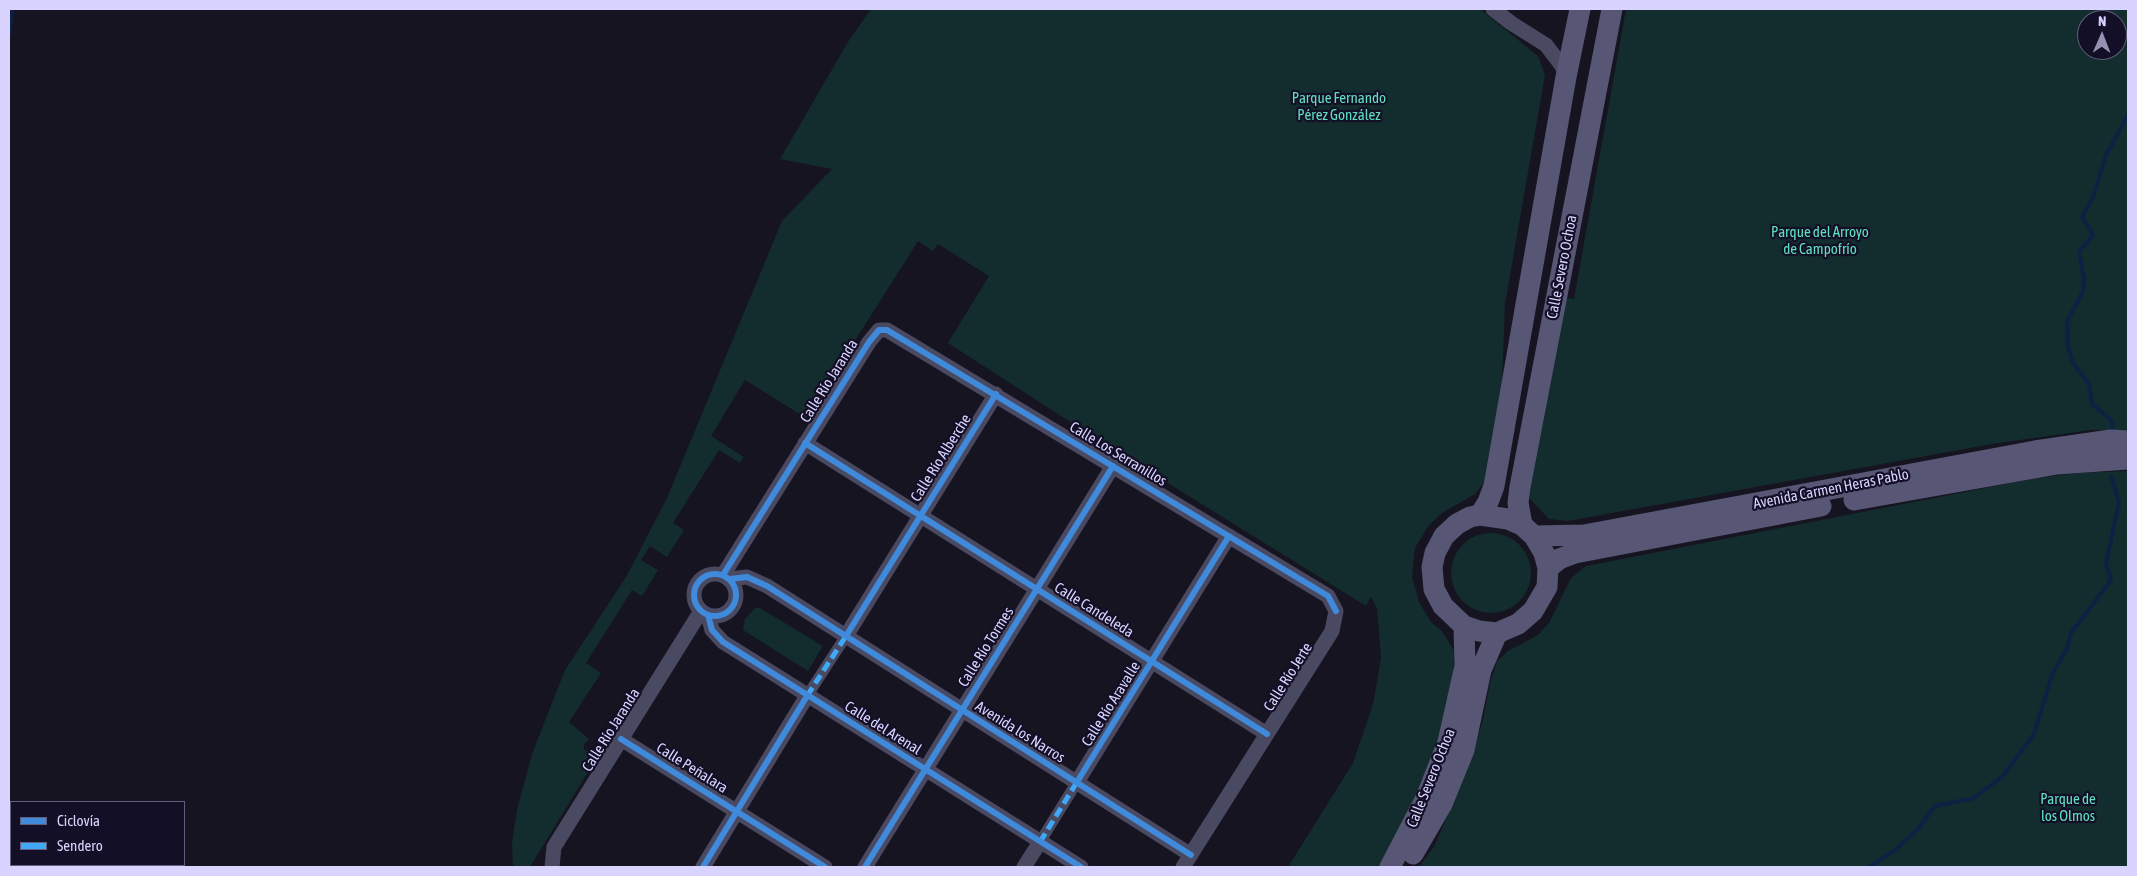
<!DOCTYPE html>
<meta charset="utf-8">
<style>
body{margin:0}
#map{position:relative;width:2137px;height:876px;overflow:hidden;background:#161421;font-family:"Asap Condensed",sans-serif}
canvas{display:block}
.frame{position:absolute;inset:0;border:10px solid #d9d4ff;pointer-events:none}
.legend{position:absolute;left:10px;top:801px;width:175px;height:65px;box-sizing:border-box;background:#130f26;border:1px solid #625e7d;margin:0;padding:6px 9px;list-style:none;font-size:15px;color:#d9d4ff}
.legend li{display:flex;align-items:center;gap:10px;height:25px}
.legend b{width:25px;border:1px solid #625e7d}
.north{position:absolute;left:2077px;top:10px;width:50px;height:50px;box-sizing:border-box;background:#130f26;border:1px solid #625e7d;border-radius:50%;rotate:1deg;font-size:14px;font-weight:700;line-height:20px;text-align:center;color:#d9d4ff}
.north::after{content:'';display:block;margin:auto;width:18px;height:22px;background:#9591b1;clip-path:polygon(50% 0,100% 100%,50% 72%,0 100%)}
</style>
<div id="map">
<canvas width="2137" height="876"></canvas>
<div class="frame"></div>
<ul class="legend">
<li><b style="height:6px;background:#408adc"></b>Ciclovía</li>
<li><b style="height:6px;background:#3fa9f5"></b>Sendero</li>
</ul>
<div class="north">N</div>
</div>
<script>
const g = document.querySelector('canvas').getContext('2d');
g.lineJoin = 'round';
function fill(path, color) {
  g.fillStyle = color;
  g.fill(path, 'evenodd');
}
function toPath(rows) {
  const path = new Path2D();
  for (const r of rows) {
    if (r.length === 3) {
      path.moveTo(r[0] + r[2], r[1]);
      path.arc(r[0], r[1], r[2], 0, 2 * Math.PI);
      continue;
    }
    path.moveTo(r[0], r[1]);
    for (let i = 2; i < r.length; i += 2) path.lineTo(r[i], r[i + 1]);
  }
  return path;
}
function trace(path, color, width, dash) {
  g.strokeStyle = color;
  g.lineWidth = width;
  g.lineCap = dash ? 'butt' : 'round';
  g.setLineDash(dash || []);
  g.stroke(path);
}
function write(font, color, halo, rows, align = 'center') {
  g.font = font + ' "Asap Condensed",sans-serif';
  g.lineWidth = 4.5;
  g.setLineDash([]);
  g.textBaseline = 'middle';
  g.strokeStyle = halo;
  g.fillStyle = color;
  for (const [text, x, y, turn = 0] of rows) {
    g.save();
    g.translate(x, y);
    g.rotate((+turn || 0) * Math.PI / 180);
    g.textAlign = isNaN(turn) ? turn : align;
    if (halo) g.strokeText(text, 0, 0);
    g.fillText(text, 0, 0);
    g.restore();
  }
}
fill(toPath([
 [871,9,1480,9,1538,56,1545,75,1505,304,1502,384,1485,481,1475,494,1442,513,1428,526,1415,548,1412,577,1419,602,1431,622,1442,631,1454,651,1453,688,1442,729,1413,808,1381,867,1288,867,1353,763,1373,704,1381,658,1377,608,1371,597,1366,606,1092,436,948,343,989,276,938,244,933,251,918,241,806,418,745,380,711,436,744,457,740,463,719,450,673,523,684,530,667,557,650,546,641,560,658,570,642,596,632,590,586,663,601,673,569,722,589,739,584,744,584,750,592,751,596,745,602,749,530,867,513,867,512,842,517,810,532,754,565,670,626,577,667,498,782,221,832,169,780,159,848,42],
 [1626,9,2128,9,2128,430,2091,430,1998,443,1568,521,1549,519,1530,499,1529,474,1561,297,1574,299],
 [2087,20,2117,20,2117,50,2087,50],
 [2128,471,2128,867,1419,867,1435,845,1469,764,1483,720,1490,683,1497,661,1508,651,1538,635,1549,623,1571,578,1586,566,2031,479,2077,473],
 [1491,573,40],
 [755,608,760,608,823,646,808,671,743,630,745,619]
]), '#132c2d');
trace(toPath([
 [9,35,12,9],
 [2112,432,2112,421,2092,404,2089,384,2073,363,2068,347,2067,322,2083,291,2084,279,2079,252,2093,235,2082,217,2093,197,2106,155,2128,115],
 [1869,867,1894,851,1919,828,1935,806,1974,798,2003,776,2034,734,2052,675,2067,648,2071,633,2111,580,2106,563,2119,503,2111,476]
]), '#0d2144', 4);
trace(toPath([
 [807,696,846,636],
 [1040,842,1077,782]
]), '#4a4962', 11);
trace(toPath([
 [1493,9,1511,23,1546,45,1562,66,1566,77],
 [805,443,1267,734],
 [715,595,21],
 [723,575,869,342,879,330,887,330,1328,596,1336,611,1332,631,1183,867],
 [730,579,747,577,767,586,1191,855],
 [708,615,712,630,723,642,1081,867],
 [846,636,996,394],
 [621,739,825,867],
 [1077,782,1229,536],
 [552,867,554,847,701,611],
 [703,867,807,696],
 [865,867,1113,466],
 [1024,867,1040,842]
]), '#4a4962', 15);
trace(toPath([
 [1854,500,2057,464,2128,459],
 [1480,515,1488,502,1494,486,1566,77,1580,9],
 [1480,515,1508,519,1522,525,1534,536,1544,553,1548,568,1547,587,1533,611,1518,624,1497,633,1479,631,1464,626,1443,606,1434,589,1432,567,1435,553,1444,536,1457,524,1470,517,1480,515],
 [1522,525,1518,503,1520,487,1612,9],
 [1534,536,1584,535,2035,451,2111,440,2128,441],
 [1548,568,1559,559,1575,553,1821,506],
 [1413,854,1442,804,1464,750,1481,670,1497,633],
 [1390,867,1426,798,1448,742,1465,666,1464,626]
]), '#575674', 21);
trace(toPath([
 [807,696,846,636],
 [1040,842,1077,782]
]), '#3fa9f5', 5, [10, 5]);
trace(toPath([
 [805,443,1267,734],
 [715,595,21],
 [723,575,869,342,879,330,887,330,1328,596,1336,611],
 [730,579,747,577,767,586,1191,855],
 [708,615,712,630,723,642,1081,867],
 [846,636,996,394],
 [621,739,825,867],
 [1077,782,1229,536],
 [703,867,807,696],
 [865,867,1113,466]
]), '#408adc', 6);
write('15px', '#5fe0c0', '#130f26', [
 ["Parque Fernando",1339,98],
 ["Pérez González",1339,115],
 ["Parque del Arroyo",1820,232],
 ["de Campofrío",1820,249],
 ["Parque de",2068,799],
 ["los Olmos",2068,816]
]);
write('15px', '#d9d4ff', '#130f26', [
 ["Calle Severo Ochoa",1562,267,-79],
 ["Calle Río Jaranda",829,381,-58],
 ["Calle Los Serranillos",1118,454,31],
 ["Calle Río Alberche",941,458,-58],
 ["Avenida Carmen Heras Pablo",1831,489,-11],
 ["Calle Candeleda",1094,610,32],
 ["Calle Río Tormes",986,647,-58],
 ["Calle Río Jerte",1288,677,-58],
 ["Calle Río Aravalle",1111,704,-58],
 ["Calle del Arenal",883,728,32],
 ["Calle Río Jaranda",611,730,-58],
 ["Avenida los Narros",1020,732,32],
 ["Calle Peñalara",692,768,32],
 ["Calle Severo Ochoa",1431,778,-68]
]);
</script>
